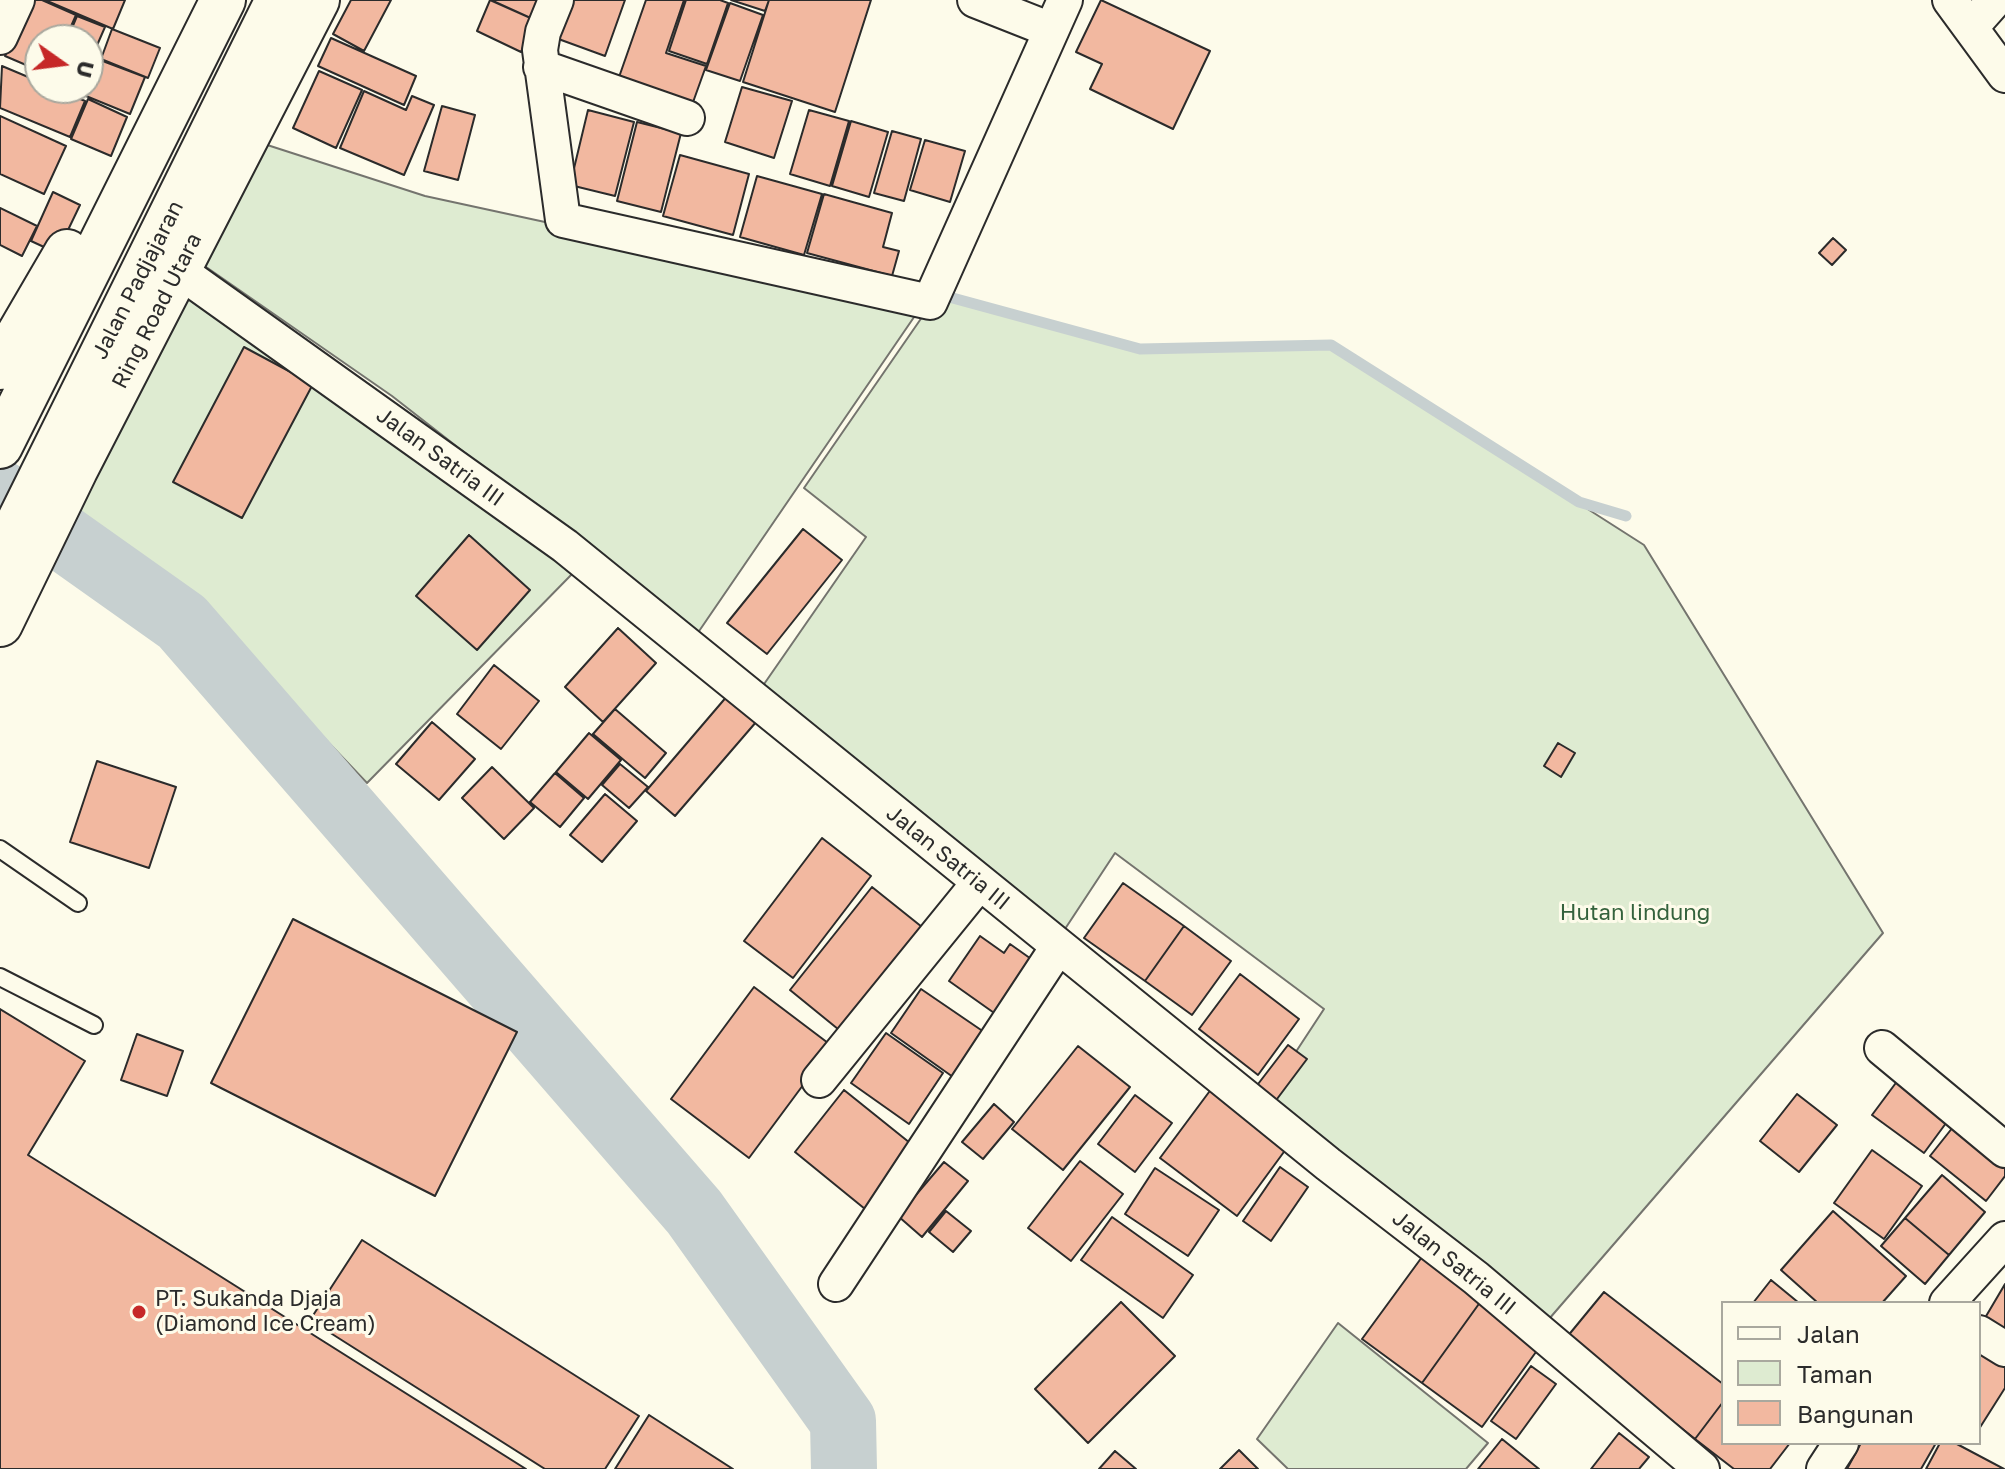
<!DOCTYPE html>
<style>
body{margin:0}
#map{position:relative;width:2005px;height:1469px;overflow:hidden;background:#fdfbea;font-family:"Golos Text",sans-serif}
canvas{display:block}
.legend{position:absolute;left:1721px;top:1301px;width:260px;height:144px;box-sizing:border-box;background:#fdfbea;border:2px solid #a9a89e;margin:0;padding:10px 14px;list-style:none;font-size:24px;color:#2b2b2b}
.legend li{display:flex;align-items:center;gap:16px;height:40px}
.legend b{width:40px;border:2px solid #a9a89e}
.north{position:absolute;left:24px;top:24px;width:80px;height:80px;box-sizing:border-box;background:#fdfbea;border:2px solid #a9a89e;border-radius:50%;rotate:104deg;font-size:22px;font-weight:700;line-height:32px;text-align:center;color:#2b2b2b}
.north::after{content:'';display:block;margin:auto;width:28px;height:36px;background:#c62828;clip-path:polygon(50% 0,100% 100%,50% 72%,0 100%)}
</style>
<div id="map">
<canvas width="2005" height="1469"></canvas>
<ul class="legend">
<li><b style="height:10px;background:#fdfbea"></b>Jalan</li>
<li><b style="height:22px;background:#deebd1"></b>Taman</li>
<li><b style="height:22px;background:#f2b8a0"></b>Bangunan</li>
</ul>
<div class="north">U</div>
</div>
<script>
const g = document.querySelector('canvas').getContext('2d');
g.lineJoin = 'round';
function fill(path, color) {
  g.fillStyle = color;
  g.fill(path, 'evenodd');
}
function toPath(rows) {
  const path = new Path2D();
  for (const r of rows) {
    path.moveTo(r[0], r[1]);
    for (let i = 2; i < r.length; i += 2) path.lineTo(r[i], r[i + 1]);
  }
  return path;
}
function trace(path, color, width, dash) {
  g.strokeStyle = color;
  g.lineWidth = width;
  g.lineCap = dash ? 'butt' : 'round';
  g.setLineDash(dash || []);
  g.stroke(path);
}
function write(font, color, halo, rows, align = 'center') {
  g.font = font + ' "Golos Text",sans-serif';
  g.lineWidth = 6;
  g.setLineDash([]);
  g.textBaseline = 'middle';
  g.strokeStyle = halo;
  g.fillStyle = color;
  for (const [text, x, y, turn = 0] of rows) {
    g.save();
    g.translate(x, y);
    g.rotate((+turn || 0) * Math.PI / 180);
    g.textAlign = isNaN(turn) ? turn : align;
    if (halo) g.strokeText(text, 0, 0);
    g.fillText(text, 0, 0);
    g.restore();
  }
}
const green = toPath([
 [258,142,425,196,923,304,695,637,583,545,392,396,196,260,258,142],
 [178,283,575,571,367,783,202,610,60,525,178,283],
 [938,294,1140,349,1331,345,1644,545,1883,933,1549,1319,1263,1102,1324,1009,1115,853,1063,932,762,687,866,537,804,488,938,294],
 [1338,1323,1488,1443,1466,1469,1288,1469,1257,1439,1338,1323]
]);
fill(green, '#deebd1');
trace(green, '#74746e', 2);
trace(toPath([
 [938,294,1140,349,1331,345,1579,502,1626,516]
]), '#c7d0d0', 11);
trace(toPath([
 [0,493,182,622,694,1212,843,1421,844,1469]
]), '#c7d0d0', 66);
const building = toPath([
 [28,0,42,0,76,15,65,40,40,40,40,71,5,56,28,0],
 [45,0,125,0,113,29,45,0],
 [351,0,391,0,364,51,333,34,351,0],
 [490,0,535,20,521,52,477,31,490,0],
 [491,0,544,0,535,20,491,0],
 [566,0,625,0,605,56,553,37,566,0],
 [646,0,684,0,666,53,706,66,692,105,618,80,646,0],
 [686,0,720,0,728,3,707,64,669,51,686,0],
 [731,0,769,0,765,11,731,0],
 [769,0,871,0,835,112,743,82,769,0],
 [1101,0,1210,51,1173,129,1090,89,1102,64,1076,52,1101,0],
 [730,3,763,15,740,81,706,70,730,3],
 [77,16,105,27,88,66,88,40,67,40,77,16],
 [112,29,160,48,148,78,101,59,112,29],
 [331,38,416,76,404,105,318,66,331,38],
 [100,60,145,77,130,114,86,96,100,60],
 [2,66,40,82,40,88,54,88,85,101,70,137,0,108,2,66],
 [319,71,362,90,336,148,293,128,319,71],
 [742,87,792,101,774,158,725,142,742,87],
 [364,91,406,110,412,96,434,105,404,175,340,148,364,91],
 [88,99,127,117,111,156,71,139,88,99],
 [442,106,475,115,458,180,424,171,442,106],
 [588,110,634,122,615,196,570,185,588,110],
 [809,110,849,121,830,186,790,174,809,110],
 [0,116,66,146,44,194,0,174,0,116],
 [851,121,888,132,869,197,832,186,851,121],
 [637,122,681,133,661,212,617,201,637,122],
 [892,131,921,139,904,201,874,193,892,131],
 [925,140,965,151,950,202,910,190,925,140],
 [680,155,749,174,733,235,663,216,680,155],
 [757,176,822,194,804,255,740,237,757,176],
 [53,192,80,205,57,253,31,241,53,192],
 [824,194,892,213,883,247,899,251,892,276,807,253,824,194],
 [0,208,37,226,22,256,0,245,0,208],
 [1833,238,1846,250,1832,265,1819,253,1833,238],
 [244,347,313,384,242,518,173,482,244,347],
 [803,529,842,560,767,654,727,623,803,529],
 [469,535,530,590,477,650,416,596,469,535],
 [618,628,656,663,603,722,565,687,618,628],
 [494,665,539,701,501,749,457,714,494,665],
 [734,688,763,714,675,816,646,791,734,688],
 [615,709,666,753,645,778,593,734,615,709],
 [432,722,475,759,439,800,396,764,432,722],
 [589,733,621,760,588,799,556,772,589,733],
 [1558,743,1575,753,1561,777,1544,766,1558,743],
 [97,761,176,787,149,868,70,842,97,761],
 [620,764,648,787,629,808,602,785,620,764],
 [492,767,534,808,504,839,462,798,492,767],
 [555,773,584,798,560,827,530,802,555,773],
 [605,794,637,821,602,862,570,835,605,794],
 [822,838,871,876,793,978,744,941,822,838],
 [1123,883,1184,926,1145,981,1084,938,1123,883],
 [872,887,932,935,849,1038,790,990,872,887],
 [293,919,517,1032,435,1196,211,1083,293,919],
 [1184,926,1231,961,1192,1015,1145,981,1184,926],
 [980,936,1004,953,1010,944,1034,961,997,1015,949,981,980,936],
 [1240,974,1299,1019,1258,1075,1199,1029,1240,974],
 [754,987,832,1046,749,1158,671,1099,754,987],
 [921,989,984,1032,953,1077,891,1033,921,989],
 [0,1009,85,1061,28,1155,526,1469,0,1469,0,1009],
 [886,1033,943,1073,909,1124,851,1083,886,1033],
 [137,1034,183,1051,167,1096,121,1080,137,1034],
 [1288,1045,1307,1059,1274,1103,1255,1088,1288,1045],
 [1078,1046,1130,1087,1063,1170,1012,1129,1078,1046],
 [1901,1076,1952,1115,1924,1153,1872,1115,1901,1076],
 [1212,1088,1289,1145,1237,1216,1160,1158,1212,1088],
 [844,1090,915,1147,865,1209,795,1152,844,1090],
 [1797,1094,1837,1125,1799,1172,1760,1141,1797,1094],
 [1135,1095,1172,1123,1135,1172,1098,1144,1135,1095],
 [994,1104,1014,1122,983,1159,962,1142,994,1104],
 [1957,1122,2005,1161,2005,1176,1986,1201,1930,1156,1957,1122],
 [1872,1150,1922,1186,1884,1239,1834,1203,1872,1150],
 [1080,1161,1123,1194,1071,1261,1028,1228,1080,1161],
 [944,1162,968,1181,922,1237,898,1216,944,1162],
 [1280,1167,1308,1187,1271,1241,1243,1221,1280,1167],
 [1155,1168,1219,1210,1188,1256,1125,1214,1155,1168],
 [1942,1175,1985,1212,1949,1255,1905,1218,1942,1175],
 [946,1211,971,1231,953,1252,929,1232,946,1211],
 [1833,1211,1906,1276,1882,1303,1818,1303,1781,1270,1833,1211],
 [1112,1217,1193,1275,1163,1318,1081,1260,1112,1217],
 [1905,1218,1949,1255,1925,1284,1881,1246,1905,1218],
 [362,1240,639,1416,605,1469,545,1469,310,1320,362,1240],
 [1422,1257,1481,1301,1422,1383,1362,1339,1422,1257],
 [1771,1280,1799,1303,1753,1303,1771,1280],
 [2005,1284,2005,1337,1982,1323,2005,1284],
 [1604,1292,1723,1384,1723,1402,1695,1439,1567,1337,1604,1292],
 [1481,1301,1541,1345,1482,1427,1422,1383,1481,1301],
 [1121,1302,1175,1356,1088,1443,1035,1389,1121,1302],
 [1979,1342,2005,1359,2005,1388,1979,1429,1979,1342],
 [1531,1366,1556,1384,1516,1439,1491,1421,1531,1366],
 [1723,1402,1723,1443,1790,1443,1770,1469,1734,1469,1695,1439,1723,1402],
 [649,1415,733,1469,615,1469,649,1415],
 [1619,1433,1649,1457,1639,1469,1591,1469,1619,1433],
 [1502,1439,1539,1469,1478,1469,1502,1439],
 [1861,1443,1936,1443,1921,1469,1847,1469,1861,1443],
 [1940,1443,1955,1443,2004,1469,1926,1469,1940,1443],
 [1239,1450,1258,1469,1220,1469,1239,1450],
 [1115,1451,1136,1469,1099,1469,1115,1451]
]);
fill(building, '#f2b8a0');
trace(building, '#2b2b2b', 2);
const lane = toPath([
 [0,849,78,903],
 [0,977,94,1025]
]);
const street = toPath([
 [556,0,543,32,540,50,563,220,930,302,1065,0],
 [975,0,1051,30],
 [1950,0,2005,75],
 [1971,27,1995,0],
 [0,37,17,0],
 [541,67,687,118],
 [178,270,565,546,1328,1164,1476,1278,1702,1469],
 [1882,1048,2005,1150],
 [819,1080,979,883],
 [836,1284,1058,947],
 [1947,1303,2005,1239],
 [1979,1333,2005,1349],
 [1824,1469,1841,1443]
]);
const secondary = toPath([
 [0,624,75,470,317,0]
]);
const highway = toPath([
 [0,367,67,252],
 [0,446,223,0],
 [0,560,278,0]
]);
trace(lane, '#2b2b2b', 20);
trace(street, '#2b2b2b', 38);
trace(secondary, '#2b2b2b', 48);
trace(highway, '#2b2b2b', 48);
trace(lane, '#fdfbea', 16);
trace(street, '#fdfbea', 34);
trace(secondary, '#fdfbea', 44);
trace(highway, '#fdfbea', 44);
for (const [x, y, r, color] of [
 [139,1312,8,"#c62828"]
]) {
  const dot = new Path2D();
  dot.arc(x, y, r, 0, 2 * Math.PI);
  g.fillStyle = color;
  g.fill(dot);
  trace(dot, '#fdfbea', 3);
}
write('22px', '#2b2b2b', '#fdfbea', [
 ["Jalan Padjajaran",138,280,-63],
 ["Ring Road Utara",157,311,-63],
 ["Jalan Satria III",440,457,36],
 ["Jalan Satria III",948,858,39],
 ["Jalan Satria III",1454,1263,39]
]);
write('22px', '#34623c', '#fdfbea', [
 ["Hutan lindung",1635,913]
]);
write('22px', '#2b2b2b', '#fdfbea', [
 ["PT. Sukanda Djaja",155,1299],
 ["(Diamond Ice Cream)",155,1324]
], 'left');
</script>
